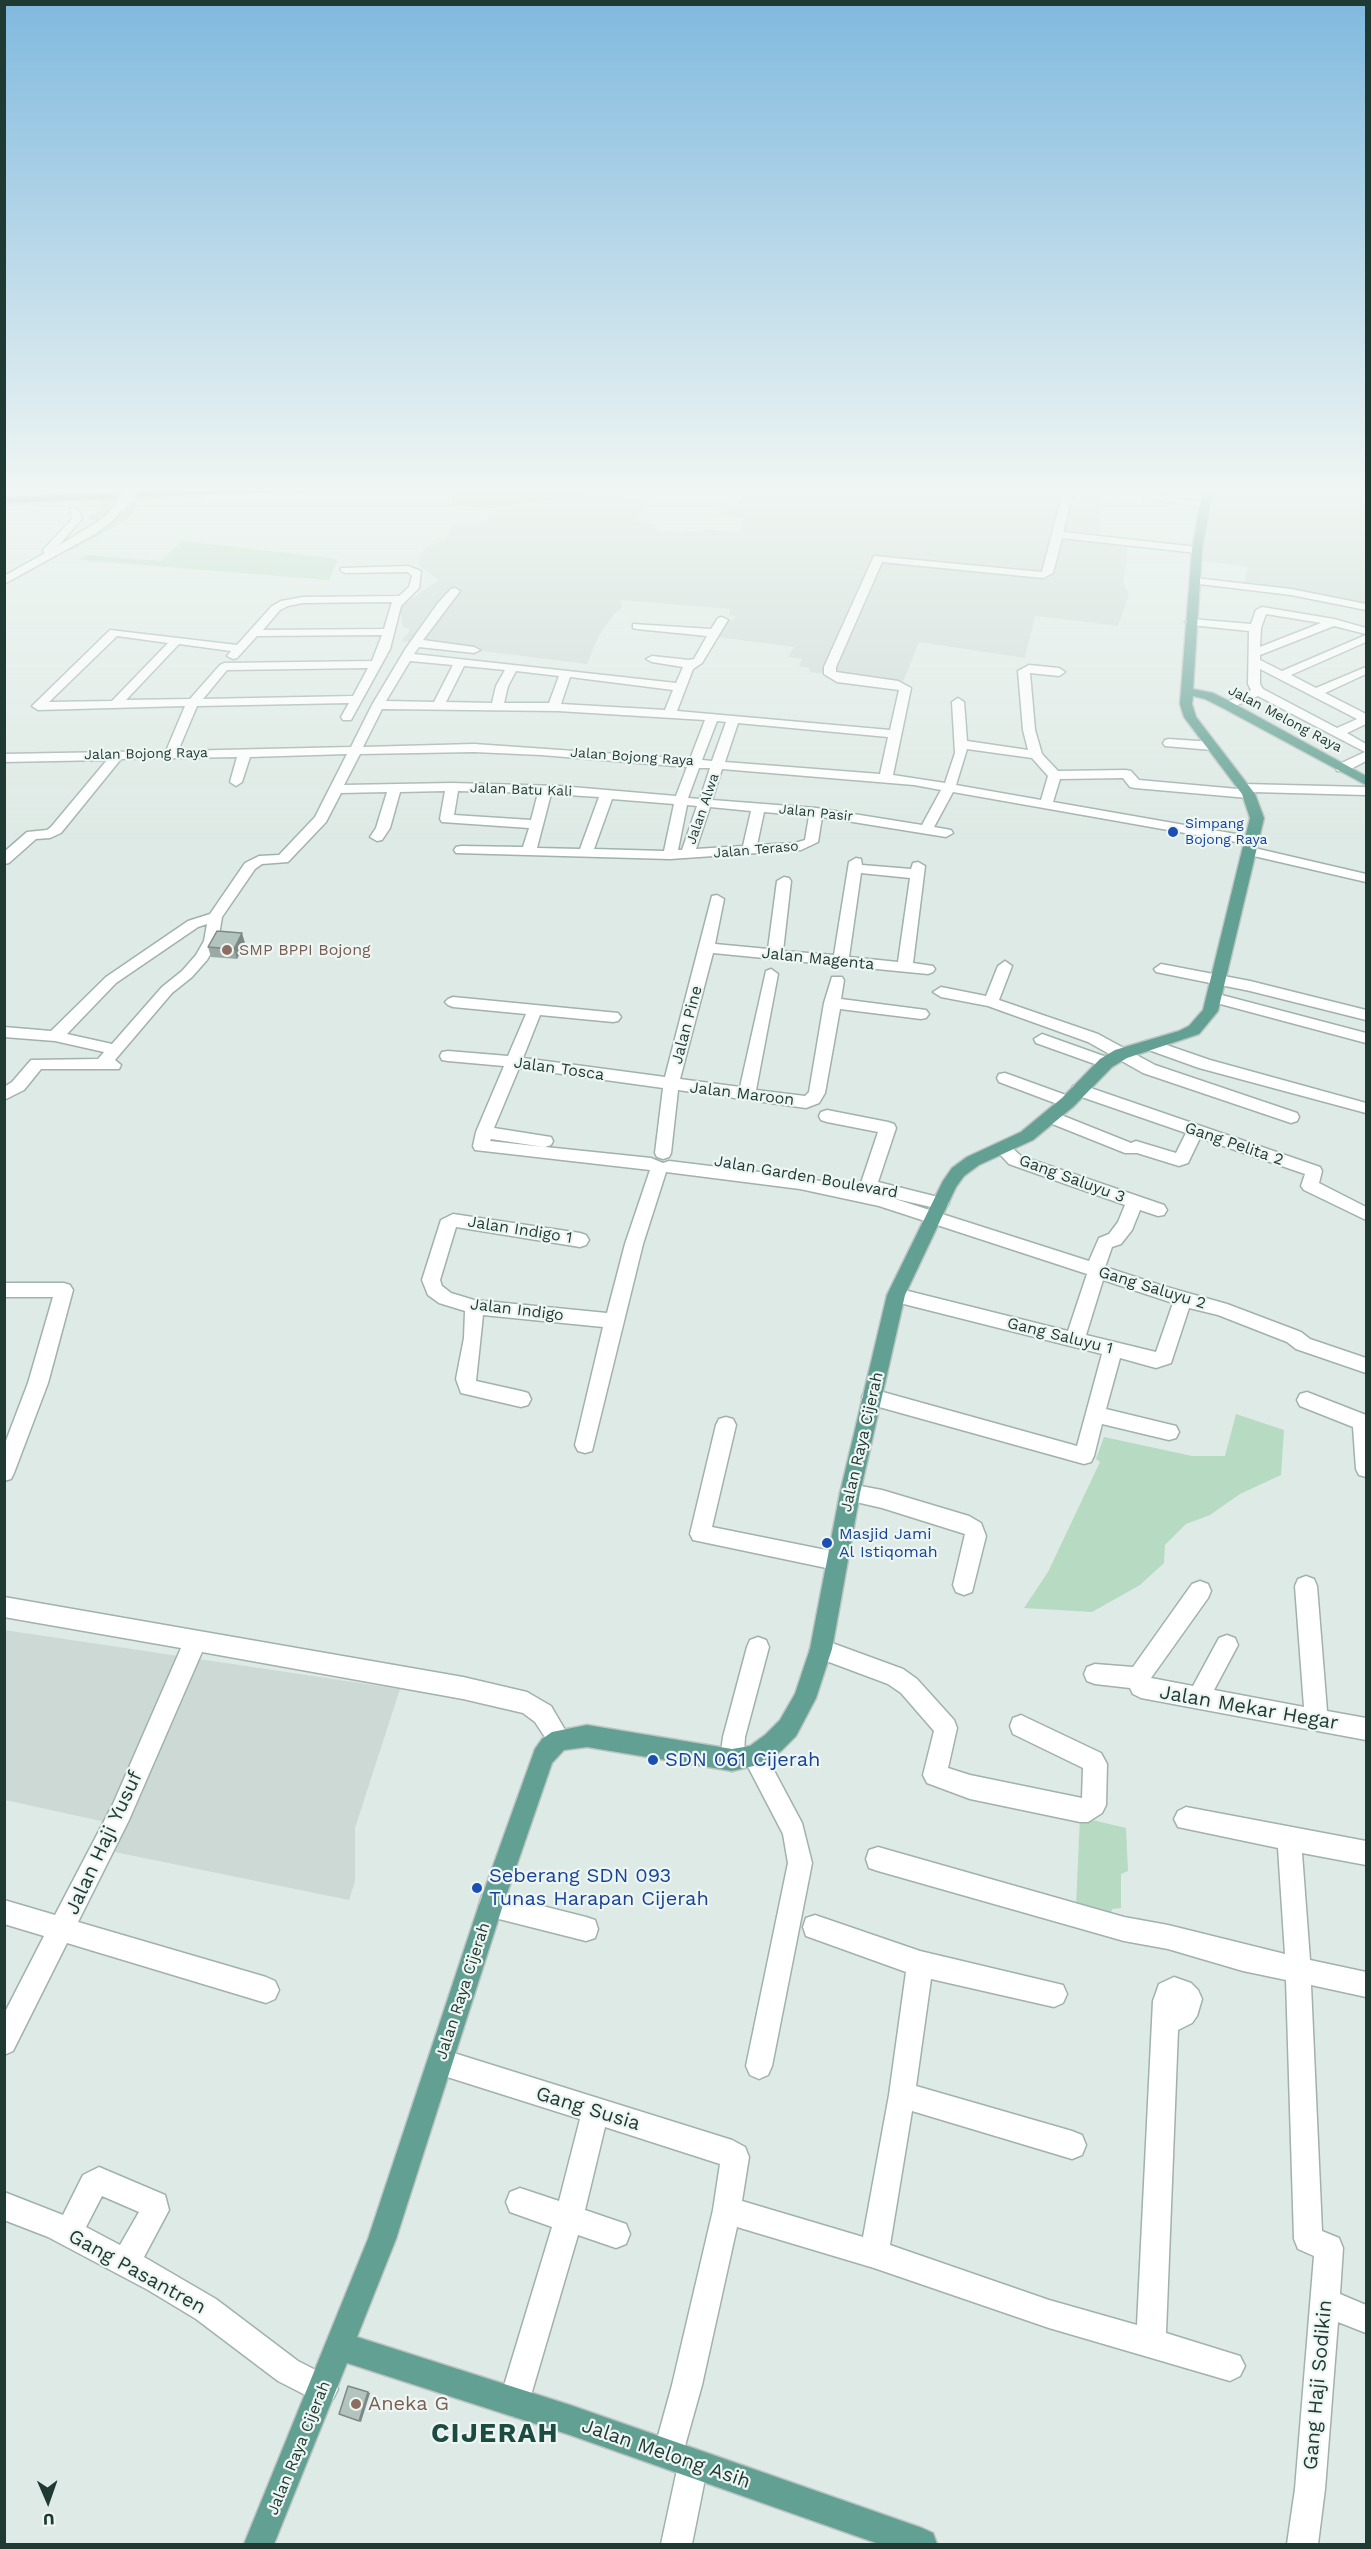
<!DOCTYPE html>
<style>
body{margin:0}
#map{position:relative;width:1371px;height:2549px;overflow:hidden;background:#deeae5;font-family:"Work Sans",sans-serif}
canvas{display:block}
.frame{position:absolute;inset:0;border:6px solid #1f3933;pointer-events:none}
.north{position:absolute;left:18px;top:2471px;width:60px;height:60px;-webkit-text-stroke:4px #eef6f3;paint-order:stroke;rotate:178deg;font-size:16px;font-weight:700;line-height:24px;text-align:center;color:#1f3933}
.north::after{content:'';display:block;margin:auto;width:21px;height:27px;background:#1f3933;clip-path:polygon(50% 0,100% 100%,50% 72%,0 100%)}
</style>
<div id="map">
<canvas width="1371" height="2549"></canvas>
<div class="frame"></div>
<div class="north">U</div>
</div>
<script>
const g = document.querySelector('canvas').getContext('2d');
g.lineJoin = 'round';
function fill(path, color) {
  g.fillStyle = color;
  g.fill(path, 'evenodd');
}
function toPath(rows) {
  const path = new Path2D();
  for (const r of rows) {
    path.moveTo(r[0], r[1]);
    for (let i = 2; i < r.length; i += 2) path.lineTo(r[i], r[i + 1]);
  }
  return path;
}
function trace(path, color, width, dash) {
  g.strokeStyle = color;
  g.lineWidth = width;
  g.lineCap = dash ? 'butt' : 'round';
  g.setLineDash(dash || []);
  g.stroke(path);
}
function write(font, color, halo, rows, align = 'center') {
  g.font = font + ' "Work Sans",sans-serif';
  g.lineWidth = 4.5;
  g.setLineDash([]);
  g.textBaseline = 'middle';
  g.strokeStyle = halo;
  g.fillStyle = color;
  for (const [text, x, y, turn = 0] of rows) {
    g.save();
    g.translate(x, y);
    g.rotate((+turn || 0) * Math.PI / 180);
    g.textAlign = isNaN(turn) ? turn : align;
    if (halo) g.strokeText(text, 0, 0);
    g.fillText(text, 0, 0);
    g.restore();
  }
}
fill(toPath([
 [753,487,1160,487,1156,496,1119,491,1114,497,1105,496,1102,501,1099,534,1051,530,1049,535,1128,547,1123,583,1129,594,1118,626,1035,616,1025,658,919,642,903,682,809,672,810,668,799,666,802,659,788,657,794,647,718,637,728,619,734,620,735,616,729,615,730,609,620,600,622,608,615,613,598,637,587,664,401,641,410,630,403,627,400,607,438,580,420,566,417,557,425,548,445,539,454,523,483,523,497,508,563,496,601,492,651,502,635,519,657,526,656,530,682,533,685,530,700,532,705,529,739,533,744,519,718,514,727,502,736,503],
 [1218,487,1366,487,1366,605,1320,595,1244,584,1248,567,1202,561,1205,523],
 [4,1630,400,1689,355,1828,355,1881,349,1900,100,1849,110,1823,5,1800]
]), '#ccd9d4');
fill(toPath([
 [557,487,646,487,582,494,493,508,452,506,452,491],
 [207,493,204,498,142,501,132,514,118,525,70,551,67,550,111,525,136,497],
 [119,496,101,523,88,519,89,516,101,511,102,504,97,501,5,507,4,502],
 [182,541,338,559,329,580,80,560,87,555,161,561],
 [1236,1414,1284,1430,1281,1475,1240,1494,1210,1515,1186,1524,1165,1545,1164,1563,1140,1585,1092,1612,1024,1608,1048,1572,1100,1462,1096,1459,1104,1437,1192,1456,1225,1456],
 [1080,1817,1126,1828,1128,1871,1121,1874,1121,1908,1112,1909,1111,1915,1076,1906]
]), '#b6dbc2');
const minor = toPath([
 [1068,487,1078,487,1073,493,1063,532,1197,547,1202,550,1197,553,1062,538,1053,573,1043,578,882,562,836,667,836,672,898,681,911,688,893,775,945,783,955,753,952,702,958,698,964,702,967,741,1028,750,1023,730,1018,671,1029,665,1059,668,1065,672,1059,676,1030,673,1035,730,1042,754,1058,771,1126,770,1131,771,1139,780,1238,789,1239,785,1244,784,1366,787,1366,795,1253,792,1253,797,1248,798,1135,788,1130,787,1123,778,1060,779,1053,802,1253,837,1260,841,1253,845,953,792,934,827,951,830,953,833,946,837,822,817,818,842,801,850,670,859,456,853,454,850,456,847,461,846,523,847,529,828,442,822,440,819,445,791,400,792,390,828,382,840,377,841,370,837,376,828,387,792,341,793,326,822,288,862,262,864,255,869,222,917,218,941,207,960,192,977,172,993,115,1060,121,1065,119,1069,41,1069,24,1090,4,1100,4,1087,12,1082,31,1060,98,1059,104,1052,55,1041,4,1037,4,1027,51,1031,106,977,188,921,210,914,245,863,259,856,279,855,315,817,347,754,250,757,242,782,236,786,230,782,237,757,121,759,61,833,50,838,36,839,9,863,4,864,4,852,27,832,47,830,51,827,107,760,4,762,4,754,166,751,185,706,38,710,32,706,110,630,237,645,272,606,281,601,303,597,399,596,409,587,412,576,408,572,345,573,340,570,341,568,408,566,421,571,419,588,401,606,390,649,351,720,343,720,341,717,349,703,197,706,178,751,351,747,372,705,406,648,438,603,451,589,455,588,460,591,423,640,474,647,480,650,474,653,419,647,414,654,676,683,683,667,652,662,646,659,652,656,689,660,694,659,707,636,637,629,633,628,633,624,711,629,718,618,722,617,728,620,702,663,693,669,677,711,890,730,899,690,837,682,824,674,824,667,874,556,1042,572,1063,492,1068,487],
 [392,602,384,629,263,630,280,610,288,606,303,603,392,602],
 [382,635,372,661,224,663,220,665,190,699,126,700,179,644,231,651,227,656,233,659,237,658,257,636,382,635],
 [117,636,168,643,112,701,49,702,117,636],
 [410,661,453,665,434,702,386,701,410,661],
 [464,666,505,670,496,686,492,703,446,702,464,666],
 [368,668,353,696,203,699,227,670,368,668],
 [516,671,559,676,549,703,504,703,508,686,516,671],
 [570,677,673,690,665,710,561,704,570,677],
 [382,709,558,711,705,720,690,759,474,744,363,747,382,709],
 [717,721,726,722,712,761,702,760,717,721],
 [738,723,888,737,880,774,725,762,738,723],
 [967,749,1032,758,1048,776,1041,800,956,785,967,749],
 [474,752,541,755,687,767,676,796,560,786,452,783,344,785,360,754,474,752],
 [699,768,710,768,700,799,688,798,699,768],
 [722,769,914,785,941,790,922,825,816,808,712,800,722,769],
 [458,791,538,793,531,820,454,815,458,791],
 [551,794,599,797,580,849,537,848,551,794],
 [612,799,674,804,664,851,594,849,612,799],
 [687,805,697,806,682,850,678,850,687,805],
 [710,807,751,811,743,846,696,849,710,807],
 [764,812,809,816,805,840,795,843,757,845,764,812],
 [207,924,204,941,196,955,182,971,162,987,112,1044,67,1034,116,983,198,927,207,924],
 [1148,493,1205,502,1210,505,1205,508,1144,498,1143,496,1148,493],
 [116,503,125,505,113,521,95,534,4,584,4,576,45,553,43,551,44,549,72,519,70,509,78,509,82,519,58,546,105,517,116,503],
 [1195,578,1291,589,1366,604,1366,610,1291,595,1191,583,1190,581,1195,578],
 [1262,607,1334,619,1366,628,1366,634,1334,626,1260,655,1260,660,1282,671,1366,635,1366,642,1291,675,1316,688,1366,667,1366,674,1325,693,1366,714,1366,724,1347,733,1366,744,1366,761,1347,771,1337,771,1336,768,1337,765,1365,752,1258,696,1231,708,1227,709,1221,705,1251,690,1248,684,1249,631,1191,625,1185,622,1191,619,1251,624,1256,610,1262,607],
 [1266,614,1321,623,1260,647,1261,628,1266,614],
 [1260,669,1357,719,1337,728,1263,689,1260,684,1260,669],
 [1169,739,1212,742,1218,746,1212,750,1165,746,1163,743,1165,740,1169,739],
 [1250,847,1366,874,1366,882,1245,854,1243,851,1250,847],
 [856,858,861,859,862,865,911,869,913,863,918,862,925,866,913,963,933,966,935,969,933,972,928,974,713,953,680,1079,740,1087,766,971,771,969,778,974,756,1090,805,1096,809,1092,824,1003,832,977,842,977,844,980,841,999,926,1010,929,1014,926,1018,921,1019,840,1009,825,1093,819,1103,806,1108,678,1090,671,1153,669,1157,663,1159,657,1157,655,1153,663,1088,519,1068,494,1128,551,1137,553,1141,551,1145,545,1147,651,1158,663,1163,669,1161,800,1177,859,1189,878,1132,827,1122,821,1120,819,1116,821,1112,827,1110,888,1122,894,1124,896,1128,878,1182,946,1199,949,1203,946,1207,940,1209,892,1198,1089,1261,1099,1238,1109,1234,1118,1222,1125,1205,1009,1164,994,1148,996,1144,1002,1142,1008,1144,1021,1156,1164,1205,1167,1210,1164,1215,1158,1216,1140,1210,1132,1230,1121,1244,1112,1247,1105,1267,1163,1286,1227,1304,1301,1332,1310,1339,1366,1358,1366,1373,1296,1349,1287,1342,1218,1315,1189,1308,1171,1363,1156,1368,1120,1358,1106,1409,1176,1426,1179,1432,1176,1438,1169,1440,1102,1424,1094,1456,1091,1462,1084,1464,872,1405,865,1403,862,1397,865,1391,872,1389,1077,1446,1102,1354,896,1302,890,1300,887,1295,890,1290,896,1288,1068,1331,1087,1274,879,1206,800,1189,666,1172,643,1244,592,1451,585,1453,578,1451,575,1445,603,1327,483,1315,476,1381,521,1391,528,1393,531,1399,528,1405,521,1407,461,1393,456,1379,464,1338,465,1311,439,1303,428,1295,422,1280,441,1220,453,1214,580,1233,586,1235,589,1240,586,1245,580,1247,456,1227,440,1280,442,1286,451,1293,474,1300,607,1313,625,1244,650,1170,475,1150,473,1146,476,1132,504,1066,448,1061,442,1060,440,1056,442,1052,448,1051,508,1056,526,1014,453,1007,448,1005,445,1002,448,999,453,997,618,1013,621,1017,618,1021,613,1022,540,1015,523,1058,665,1077,712,896,717,895,724,899,715,944,768,949,777,881,784,877,789,878,791,881,783,951,834,955,849,862,856,858],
 [861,873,910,878,898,962,849,957,861,873],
 [491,1139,544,1147,490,1141,491,1139],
 [1103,1280,1173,1303,1156,1352,1086,1335,1103,1280],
 [1005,961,1012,966,999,1000,1098,1034,1155,1065,1297,1113,1299,1117,1297,1121,1291,1123,1143,1073,1088,1042,988,1006,941,997,933,992,941,987,986,996,998,966,1005,961],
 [1161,964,1250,981,1366,1010,1366,1020,1250,991,1156,972,1154,969,1161,964],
 [1214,993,1366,1033,1366,1043,1209,1001,1206,998,1214,993],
 [1042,1034,1112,1059,1114,1063,1112,1067,1106,1068,1036,1043,1034,1039,1042,1034],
 [1152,1040,1210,1060,1366,1103,1366,1113,1199,1068,1146,1049,1144,1045,1146,1041,1152,1040],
 [1005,1073,1074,1098,1076,1102,1074,1106,1068,1108,999,1082,997,1078,999,1074,1005,1073],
 [1079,1084,1320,1167,1322,1171,1319,1183,1366,1207,1366,1220,1304,1190,1301,1186,1305,1174,1200,1138,1188,1163,1179,1166,1137,1153,1125,1153,1045,1121,1043,1117,1045,1113,1051,1111,1131,1143,1136,1141,1176,1153,1186,1133,1073,1094,1071,1090,1073,1086,1079,1084],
 [4,1283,64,1283,70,1285,73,1290,48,1383,14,1473,11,1479,4,1481,4,1446,28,1383,53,1297,4,1297,4,1283],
 [1307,1392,1366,1415,1366,1477,1359,1475,1356,1469,1353,1427,1300,1406,1297,1400,1300,1394,1307,1392],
 [726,1417,733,1419,736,1425,712,1527,836,1552,843,1554,846,1561,843,1568,836,1570,693,1540,690,1534,716,1425,719,1419,726,1417],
 [850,1484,882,1490,969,1516,981,1523,986,1536,972,1592,964,1595,956,1592,953,1585,965,1534,882,1508,843,1499,840,1493,843,1487,850,1484],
 [1306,1576,1314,1579,1317,1586,1327,1711,1366,1718,1366,1740,1141,1698,1133,1694,1130,1688,1095,1684,1087,1681,1084,1674,1087,1667,1095,1664,1133,1667,1192,1584,1200,1581,1208,1584,1211,1591,1208,1598,1151,1678,1193,1686,1219,1638,1227,1635,1235,1638,1238,1645,1214,1690,1304,1707,1295,1586,1298,1579,1306,1576],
 [4,1597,463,1677,527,1692,551,1706,571,1740,568,1748,560,1751,552,1748,535,1722,523,1713,463,1699,202,1652,129,1820,78,1922,266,1977,275,1981,279,1990,275,1999,266,2003,67,1943,13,2051,4,2055,4,2014,44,1936,4,1924,4,1900,55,1915,113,1804,181,1648,4,1617,4,1597],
 [758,1637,766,1640,769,1647,745,1737,744,1752,746,1748,754,1745,762,1748,802,1823,812,1863,772,2066,768,2075,759,2079,750,2075,746,2066,788,1863,783,1834,744,1759,740,1768,732,1771,724,1768,720,1760,723,1737,747,1647,750,1640,758,1637],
 [821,1639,903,1669,917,1679,954,1720,957,1728,948,1768,970,1775,1082,1798,1083,1768,1013,1734,1010,1726,1013,1718,1021,1715,1101,1753,1107,1764,1106,1805,1102,1813,1088,1822,1080,1822,970,1799,927,1783,923,1775,934,1731,901,1693,888,1684,813,1656,810,1649,813,1642,821,1639],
 [1186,1807,1366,1841,1366,1865,1302,1853,1310,1960,1366,1972,1366,1997,1311,1985,1322,2231,1339,2238,1343,2248,1340,2294,1366,2305,1366,2333,1338,2322,1325,2489,1318,2544,1287,2544,1295,2489,1314,2256,1298,2249,1294,2239,1286,1980,1243,1971,1168,1949,1124,1941,878,1871,869,1868,866,1859,869,1850,878,1847,1124,1917,1168,1925,1285,1954,1278,1848,1178,1827,1174,1819,1178,1811,1186,1807],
 [491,1893,586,1917,595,1920,598,1929,595,1938,586,1941,491,1917,482,1914,479,1905,482,1896,491,1893],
 [815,1915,920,1951,1063,1985,1067,1994,1063,2003,1054,2007,931,1979,916,2086,1072,2131,1082,2135,1086,2145,1082,2155,1072,2159,912,2111,890,2245,1049,2300,1137,2325,1153,2001,1159,1984,1174,1977,1191,1983,1198,1990,1202,1999,1197,2016,1192,2023,1178,2030,1166,2333,1240,2356,1245,2366,1240,2376,1230,2381,1049,2328,874,2268,737,2227,702,2385,683,2453,693,2449,704,2453,708,2464,692,2544,661,2544,678,2465,668,2469,657,2465,653,2454,672,2385,713,2210,720,2164,605,2127,585,2210,626,2224,630,2234,626,2244,616,2248,578,2235,529,2402,524,2412,514,2417,504,2412,499,2402,552,2227,510,2212,506,2202,510,2192,520,2188,559,2201,580,2119,441,2075,432,2071,428,2062,432,2053,441,2049,732,2140,745,2147,749,2157,742,2201,863,2237,889,2095,906,1972,806,1936,803,1927,806,1918,815,1915],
 [99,2167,165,2195,169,2210,144,2257,216,2299,298,2361,333,2379,338,2389,333,2399,323,2404,278,2381,196,2319,148,2290,48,2237,4,2220,4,2192,63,2215,83,2175,99,2167],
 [102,2196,139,2212,120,2245,86,2227,102,2196]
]);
const major = toPath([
 [1206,487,1216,487,1210,505,1202,550,1193,689,1213,693,1231,702,1366,776,1366,785,1223,708,1205,699,1193,696,1192,704,1196,717,1255,794,1264,818,1218,1011,1199,1034,1127,1058,1112,1067,1074,1106,1033,1140,979,1165,964,1176,956,1187,905,1295,860,1493,832,1649,816,1698,796,1736,781,1751,762,1764,732,1771,587,1747,564,1750,552,1763,503,1905,396,2239,357,2337,570,2405,922,2528,933,2533,937,2544,879,2544,570,2435,347,2363,274,2544,244,2544,368,2239,479,1905,535,1749,542,1739,552,1732,587,1725,732,1749,750,1746,765,1735,780,1720,795,1694,810,1649,840,1493,887,1295,943,1181,952,1168,967,1157,1021,1132,1062,1098,1100,1059,1115,1050,1179,1031,1189,1026,1203,1010,1250,818,1242,794,1184,717,1180,704,1192,550,1200,505,1206,487]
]);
const highway = toPath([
 [240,487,310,487,305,490,4,503,4,497,240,487]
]);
trace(minor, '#a1b1ac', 3);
trace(major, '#bcc4c2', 3);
trace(highway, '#bcc4c2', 3);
fill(minor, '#fff');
fill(major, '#62a093');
fill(highway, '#2b655c');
const minorBridge = toPath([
 [120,505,134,487]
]);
trace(minorBridge, '#a1b1ac', 13, []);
trace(minorBridge, '#fff', 11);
fill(toPath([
 [245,943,237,959,211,957,208,947]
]), '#9aa9a3');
fill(toPath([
 [242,933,245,943,237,959,234,949],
 [368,2392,370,2393,361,2422,359,2421]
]), '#7d8985');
const building = toPath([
 [217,931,242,933,234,949,208,947,217,931],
 [348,2386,368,2392,359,2421,339,2414,348,2386]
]);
fill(building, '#b3c4be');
trace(building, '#7d8985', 1.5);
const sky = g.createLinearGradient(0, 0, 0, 844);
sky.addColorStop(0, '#80b9de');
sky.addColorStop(0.58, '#f0f6f3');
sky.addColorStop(1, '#f0f6f300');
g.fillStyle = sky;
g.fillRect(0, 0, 1371, 844);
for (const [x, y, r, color] of [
 [1173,832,6,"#1a4fb4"],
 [227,950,6,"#8d6e63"],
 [827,1543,6,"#1a4fb4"],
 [653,1760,6,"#1a4fb4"],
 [477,1888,6,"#1a4fb4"],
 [356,2404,6,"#8d6e63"]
]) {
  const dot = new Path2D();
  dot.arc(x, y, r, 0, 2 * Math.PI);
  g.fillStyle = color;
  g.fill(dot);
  trace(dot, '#eef6f3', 2);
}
write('14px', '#1f3933', '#eef6f3', [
 ["Jalan Melong Raya",1285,719,28],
 ["Jalan Bojong Raya",146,754,-1],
 ["Jalan Bojong Raya",632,757,4],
 ["Jalan Batu Kali",521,790,2],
 ["Jalan Alwa",703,809,-71],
 ["Jalan Pasir",816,813,6],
 ["Jalan Teraso",756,850,-5]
]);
write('14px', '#164399', '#eef6f3', [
 ["Simpang",1185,824],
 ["Bojong Raya",1185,840]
], 'left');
write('16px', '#785e54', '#eef6f3', [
 ["SMP BPPI Bojong",239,950]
], 'left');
write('16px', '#1f3933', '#eef6f3', [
 ["Jalan Magenta",818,959,6],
 ["Jalan Pine",687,1025,-75],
 ["Jalan Tosca",559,1069,8],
 ["Jalan Maroon",742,1094,7],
 ["Gang Pelita 2",1234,1144,19],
 ["Jalan Garden Boulevard",806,1177,10],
 ["Gang Saluyu 3",1072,1179,20],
 ["Jalan Indigo 1",520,1230,9],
 ["Gang Saluyu 2",1152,1288,17],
 ["Jalan Indigo",517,1310,7],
 ["Gang Saluyu 1",1060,1336,14],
 ["Jalan Raya Cijerah",862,1442,-77],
 ["Jalan Raya Cijerah",463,1991,-72],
 ["Jalan Raya Cijerah",299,2448,-68]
]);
write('16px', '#164399', '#eef6f3', [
 ["Masjid Jami",839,1534],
 ["Al Istiqomah",839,1552]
], 'left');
write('20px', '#1f3933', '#eef6f3', [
 ["Jalan Mekar Hegar",1249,1708,10],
 ["Jalan Haji Yusuf",104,1843,-65],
 ["Gang Susia",588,2109,17],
 ["Gang Pasantren",137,2272,29],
 ["Gang Haji Sodikin",1318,2385,-85],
 ["Jalan Melong Asih",666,2454,19]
]);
write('20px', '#164399', '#eef6f3', [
 ["SDN 061 Cijerah",665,1760],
 ["Seberang SDN 093",489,1876],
 ["Tunas Harapan Cijerah",489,1899]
], 'left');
write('20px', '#785e54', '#eef6f3', [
 ["Aneka G",368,2404]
], 'left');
g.letterSpacing = '1.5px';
write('bold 27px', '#1c4b42', '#eef6f3', [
 ["CIJERAH",495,2434]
]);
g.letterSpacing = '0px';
</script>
